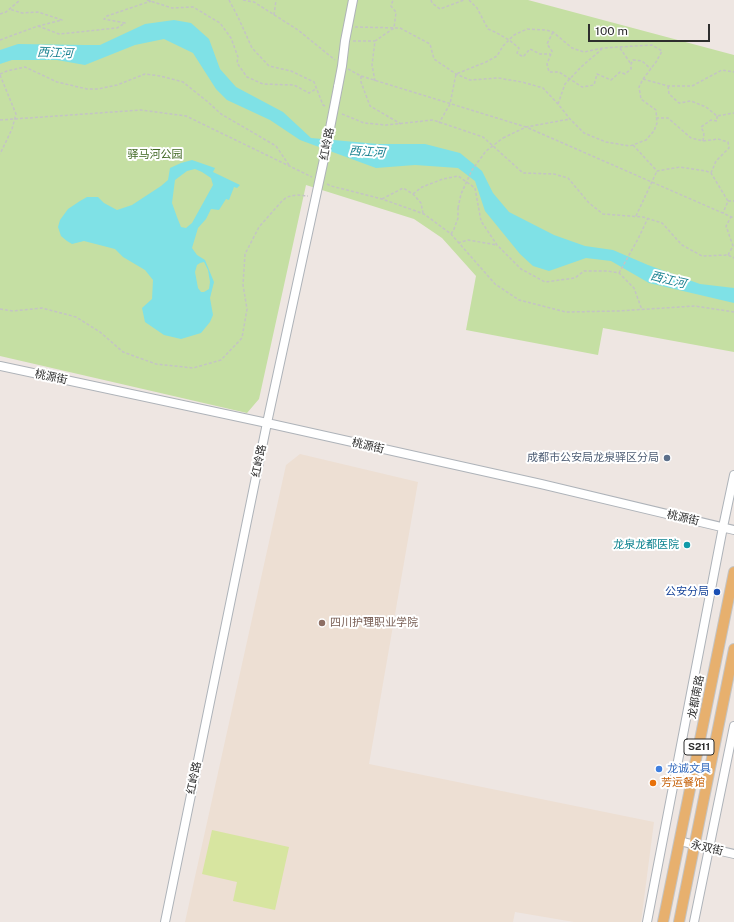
<!DOCTYPE html>
<meta charset="utf-8">
<style>
body{margin:0}
#map{position:relative;width:734px;height:922px;overflow:hidden;background:#eee6e2;font-family:"Public Sans",sans-serif}
canvas{display:block}
.scale{position:absolute;left:588px;top:24px;width:122px;height:18px;box-sizing:border-box;border:2px solid #2e2e2e;border-top:0;padding-left:5px;font-size:12px;line-height:14px;white-space:nowrap;color:#2e2e2e;-webkit-text-stroke:3px #fff;paint-order:stroke}
</style>
<div id="map">
<canvas width="734" height="922"></canvas>
<div class="scale">100 m</div>
</div>
<script>
const g = document.querySelector('canvas').getContext('2d');
g.lineJoin = 'round';
function fill(path, color) {
  g.fillStyle = color;
  g.fill(path, 'evenodd');
}
function toPath(rows) {
  const path = new Path2D();
  for (const r of rows) {
    path.moveTo(r[0], r[1]);
    for (let i = 2; i < r.length; i += 2) path.lineTo(r[i], r[i + 1]);
  }
  return path;
}
function trace(path, color, width, dash) {
  g.strokeStyle = color;
  g.lineWidth = width;
  g.lineCap = dash ? 'butt' : 'round';
  g.setLineDash(dash || []);
  g.stroke(path);
}
function write(font, color, halo, rows, align = 'center') {
  g.font = font + ' "Public Sans","Noto Sans SC",sans-serif';
  g.lineWidth = 4;
  g.setLineDash([]);
  g.textBaseline = 'middle';
  g.strokeStyle = halo;
  g.fillStyle = color;
  for (const [text, x, y, turn = 0] of rows) {
    g.save();
    g.translate(x, y);
    g.rotate((+turn || 0) * Math.PI / 180);
    g.textAlign = isNaN(turn) ? turn : align;
    if (halo) g.strokeText(text, 0, 0);
    g.fillText(text, 0, 0);
    g.restore();
  }
}
fill(toPath([
 [300,454,418,482,369,764,654,822,641,922,574,922,515,912,513,922,185,922,286,465]
]), '#eddfd3');
fill(toPath([
 [0,0,528,0,734,55,734,352,603,328,598,355,466,330,476,276,442,238,414,219,306,185,259,399,247,413,0,356]
]), '#c5dfa3');
fill(toPath([
 [212,830,289,847,275,910,233,901,237,882,202,874]
]), '#d7e5a0');
fill(toPath([
 [174,20,191,23,209,39,220,69,236,87,283,112,311,138,378,144,425,144,460,153,482,171,493,193,509,212,554,235,585,246,613,250,648,265,700,284,734,288,734,303,649,283,611,261,586,258,549,271,533,266,520,254,485,211,475,181,458,168,415,165,376,168,300,140,270,120,227,100,216,89,193,53,164,39,135,45,85,65,57,60,12,60,0,64,0,50,18,44,85,45,100,45,145,24],
 [192,160,215,168,213,172,240,185,237,188,234,187,229,200,226,199,219,210,211,209,206,219,198,228,192,248,197,255,205,260,214,282,210,298,213,315,210,322,201,333,181,339,164,335,145,322,142,308,152,299,153,280,145,270,123,257,115,249,84,241,72,244,67,241,61,236,58,227,60,220,68,209,80,201,87,197,98,197,104,203,117,210,132,205,161,186,168,180,170,168,181,163],
 [195,169,202,172,211,178,213,185,192,223,186,228,181,227,177,217,172,203,175,180,187,171],
 [204,262,208,270,210,282,209,289,204,292,201,292,198,288,195,272,197,265,200,263]
]), '#7fe1e6');
const minor = toPath([
 [338,87,342,66,345,41,353,0],
 [0,366,267,423,541,484,734,530],
 [680,841,695,845,734,854],
 [165,922,267,423,324,159],
 [647,922,723,527,734,475],
 [694,922,734,726]
]);
const major = toPath([
 [663,922,734,572],
 [679,922,734,649]
]);
trace(minor, '#aeb3b9', 10);
trace(major, '#c4c4c4', 12);
trace(toPath([
 [147,0,172,8,193,7,220,23,231,38,238,57,237,63,247,77,263,84,294,85,309,93,316,89],
 [229,0,238,17,252,48,269,66,291,71,314,82,323,105,325,106],
 [243,0,254,2,298,30,335,60],
 [431,0,432,3,440,9,464,0],
 [469,0,477,8,488,29,495,32,509,40,519,48,517,53,523,57,530,49,540,54,550,54],
 [0,14,6,12,20,0],
 [274,15,276,0],
 [38,26,59,34,117,28,125,23,104,19,107,16,151,1],
 [355,27,400,28,430,44,434,59,456,74,470,80,498,78,522,82,543,88,558,104,570,119,584,133,606,142,630,146,646,140,654,131,657,123,656,110,641,99,639,87,643,79,656,62,662,51,652,45,603,48,584,52,572,48,553,32,546,30,527,29,514,35,503,46,497,56,486,62,456,74,450,104,439,123],
 [553,32,547,44,552,51,547,64,549,72,559,72,570,79,582,87,594,85,597,74,611,80,620,72,625,74,631,69,631,64,633,60,642,61,651,69],
 [0,40,38,26,62,20,38,12,22,13,9,9],
 [353,41,375,41],
 [620,48,631,64],
 [348,69,361,76,526,127,734,218],
 [0,74,7,71,25,67,57,82,87,89,98,89,117,85,145,74,160,76,183,82,208,102,221,114,276,146,289,165],
 [0,75,16,114,12,129,0,154],
 [361,76,361,82,370,106,401,124],
 [643,79,668,86,692,86,722,70,734,72],
 [375,81,372,65,375,41,394,28,396,12,391,6,393,0],
 [668,86,669,94,679,103,691,101,706,107,717,116,734,113],
 [558,104,565,84,581,67,602,49],
 [342,114,364,123,386,125,433,120,483,137,523,173,554,174,568,178,589,203,603,214,643,217,662,223,682,245,702,256,728,255,734,258],
 [656,118,668,118,691,138,703,141,718,139,728,142,729,148,716,161,711,173],
 [0,120,141,110,186,116,312,177],
 [503,138,526,127,570,119],
 [703,141,704,133,701,127,711,120,717,121,717,116],
 [633,145,657,171,680,167,706,171,711,173,728,201,723,213],
 [327,184,331,186,382,199,424,214,451,234,495,284,519,300,566,312,618,311,695,306,734,312],
 [413,194,422,187,443,179,458,176,475,188,481,221,497,245,521,269,545,282,575,278,584,271,608,271,619,273,634,288,642,310],
 [382,199,403,188,413,194,421,203,423,213],
 [728,201,734,201],
 [636,216,657,171],
 [451,234,454,229,458,218,458,208],
 [458,243,468,240,497,245],
 [728,255,733,246,726,226,731,217],
 [619,273,638,239,648,218],
 [0,309,13,311,42,308,76,317,100,332,123,352,156,364,193,368,221,360,242,338,247,309,243,285,245,254,259,227,282,201,287,197,296,195,308,196]
]), '#c4c4c4', 1.5, [3, 2]);
trace(minor, '#fff', 8);
trace(major, '#e7b06e', 10);
const minorBridge = toPath([
 [324,159,338,87]
]);
trace(minorBridge, '#aeb3b9', 10, []);
trace(toPath([
 [458,208,461,194,472,170,486,151,503,138]
]), '#c4c4c4', 1.5, [3, 2]);
trace(minorBridge, '#fff', 8);
for (const [x, y, r, color] of [
 [667,458,4,"#5c6f8a"],
 [687,545,4,"#0f9aa8"],
 [717,592,4,"#1a4fb4"],
 [322,623,4,"#8d6e63"],
 [659,769,4,"#3f7fe0"],
 [653,783,4,"#e8710a"]
]) {
  const dot = new Path2D();
  dot.arc(x, y, r, 0, 2 * Math.PI);
  g.fillStyle = color;
  g.fill(dot);
  trace(dot, '#fff', 1.5);
}
for (const [x, y, w] of [
 [699,747,30]
]) {
  const box = new Path2D();
  box.roundRect(x - w / 2, y - 8, w, 16, 3);
  g.fillStyle = '#fff';
  g.fill(box);
  trace(box, '#2e2e2e', 1);
}
write('bold 10px', '#2e2e2e', null, [
 ["S211",699,747]
]);
write('11px', '#2e2e2e', '#fff', [
 ["红岭路",327,144,-79],
 ["桃源街",51,377,12],
 ["桃源街",368,446,13],
 ["红岭路",259,461,-78],
 ["桃源街",683,518,13],
 ["龙都南路",696,697,-79],
 ["红岭路",194,778,-78],
 ["永双街",707,848,13]
]);
write('11px', '#3f6722', '#fff', [
 ["驿马河公园",155,155]
]);
write('11px', '#4e5e75', '#fff', [
 ["成都市公安局龙泉驿区分局",659,458]
], 'right');
write('11px', '#0d838f', '#fff', [
 ["龙泉龙都医院",679,545]
], 'right');
write('11px', '#164399', '#fff', [
 ["公安分局",709,592]
], 'right');
write('11px', '#785e54', '#fff', [
 ["四川护理职业学院",330,623]
], 'left');
write('11px', '#366cbe', '#fff', [
 ["龙诚文具",667,769]
], 'left');
write('11px', '#c56008', '#fff', [
 ["芳运餐馆",661,783]
], 'left');
write('italic 12px', '#198190', '#fff', [
 ["西江河",55,53,2],
 ["西江河",367,152,4],
 ["西江河",668,280,14]
]);
</script>
